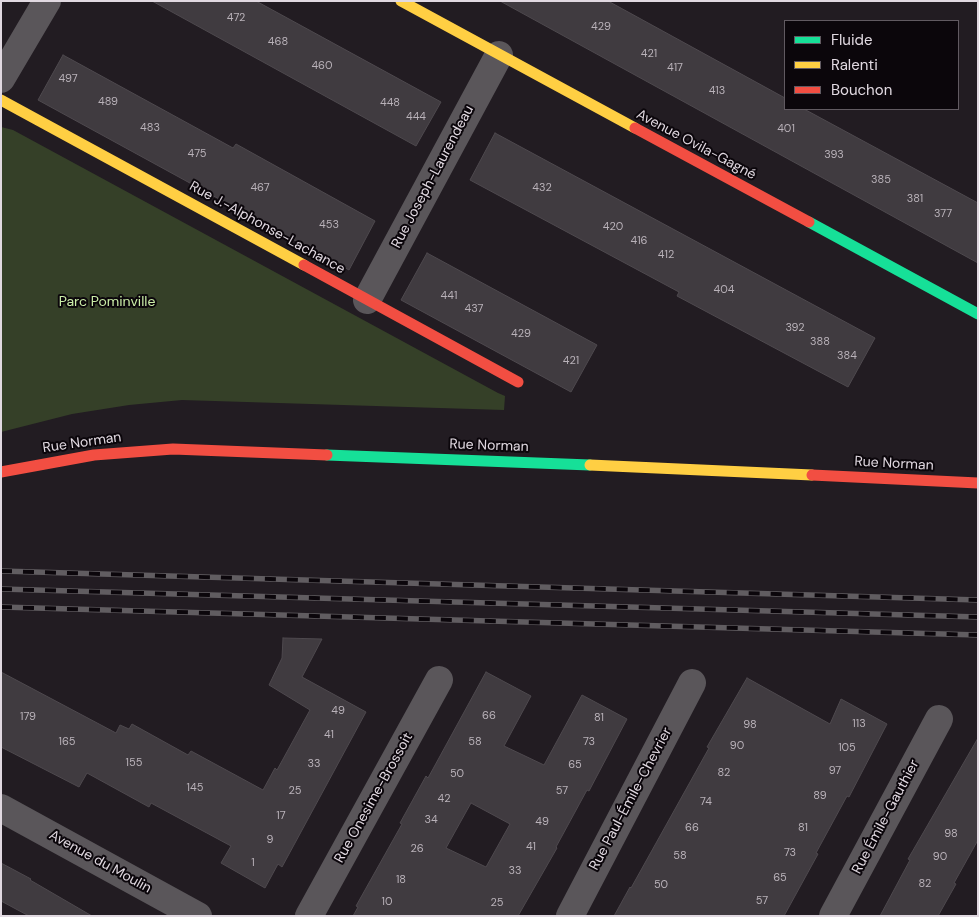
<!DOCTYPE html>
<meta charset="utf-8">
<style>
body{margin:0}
#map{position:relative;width:979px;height:917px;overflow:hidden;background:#221c22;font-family:"DM Sans",sans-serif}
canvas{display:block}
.frame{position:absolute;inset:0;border:2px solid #e1d9e1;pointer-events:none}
.legend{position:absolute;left:784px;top:20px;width:175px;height:90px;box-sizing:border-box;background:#0b060b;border:1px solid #615a61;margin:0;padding:6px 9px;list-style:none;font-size:15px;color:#e1d9e1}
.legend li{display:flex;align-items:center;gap:10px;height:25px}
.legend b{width:25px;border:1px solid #615a61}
</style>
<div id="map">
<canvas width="979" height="917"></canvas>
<div class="frame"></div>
<ul class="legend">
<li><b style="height:6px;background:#16e098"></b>Fluide</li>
<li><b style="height:6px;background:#ffcf43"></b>Ralenti</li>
<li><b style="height:6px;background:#f24e42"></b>Bouchon</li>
</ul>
</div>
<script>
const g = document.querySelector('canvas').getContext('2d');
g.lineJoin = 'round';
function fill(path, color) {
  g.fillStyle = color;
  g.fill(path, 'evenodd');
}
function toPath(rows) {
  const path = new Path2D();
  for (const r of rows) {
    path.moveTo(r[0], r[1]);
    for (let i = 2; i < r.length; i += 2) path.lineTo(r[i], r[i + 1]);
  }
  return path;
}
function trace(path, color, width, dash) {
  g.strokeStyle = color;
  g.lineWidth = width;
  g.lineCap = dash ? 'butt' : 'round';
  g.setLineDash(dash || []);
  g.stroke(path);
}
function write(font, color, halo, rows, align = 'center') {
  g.font = font + ' "DM Sans",sans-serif';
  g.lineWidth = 4;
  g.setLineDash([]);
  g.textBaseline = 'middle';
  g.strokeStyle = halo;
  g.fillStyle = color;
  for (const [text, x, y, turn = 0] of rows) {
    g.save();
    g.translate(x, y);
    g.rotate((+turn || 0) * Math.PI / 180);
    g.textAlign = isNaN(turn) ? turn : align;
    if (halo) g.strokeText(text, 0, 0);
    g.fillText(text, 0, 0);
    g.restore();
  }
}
fill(toPath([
 [1,127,13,130,498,393,505,396,504,410,182,400,129,405,72,414,1,432]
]), '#354028');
const building = toPath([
 [152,1,256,1,441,102,416,146,152,1],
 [500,1,608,1,785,98,785,109,804,109,978,203,978,263,500,1],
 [63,55,233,148,236,144,375,221,349,270,38,100,63,55],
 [495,133,875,338,848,387,677,296,679,292,470,180,495,133],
 [427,253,597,345,571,392,401,300,427,253],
 [283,638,322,639,302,677,366,712,282,867,278,864,265,888,221,863,231,846,151,803,149,807,87,773,79,787,1,747,1,672,116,733,120,725,129,729,132,724,188,755,191,751,263,790,275,768,277,770,310,710,269,685,282,658,283,638],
 [486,672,531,696,504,746,544,765,582,695,627,719,589,791,587,790,556,847,557,848,518,916,353,916,358,907,356,906,402,824,400,823,426,776,428,778,486,672],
 [471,803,510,824,486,867,446,848,471,803],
 [747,678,830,724,841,699,887,724,849,797,847,796,816,853,818,854,784,916,614,916,630,887,631,888,709,748,707,747,747,678],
 [978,738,978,840,954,883,956,884,938,916,880,916,910,860,908,859,978,738],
 [1,863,31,879,30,880,92,916,29,916,1,901,1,863]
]);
fill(building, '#403b40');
trace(building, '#4e494e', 1);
trace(toPath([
 [1,79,47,1],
 [367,300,499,55],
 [1,808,198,916],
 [309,916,439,680],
 [570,916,692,683],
 [833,916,939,719]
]), '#5a565a', 28);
trace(toPath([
 [809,222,978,314],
 [327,455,590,465]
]), '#16e098', 11);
trace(toPath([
 [401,1,635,128],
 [1,100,304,265],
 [590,465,812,475]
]), '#ffcf43', 11);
trace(toPath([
 [635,128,809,222],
 [304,265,518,382],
 [1,472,94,455,173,449,327,455],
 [812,475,978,483]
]), '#f24e42', 11);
const rail = toPath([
 [1,571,978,600],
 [1,589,978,617],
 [1,607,978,635]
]);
trace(rail, '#615d61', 5.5);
trace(rail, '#0b060b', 4, [11]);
write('11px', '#b9b2b9', null, [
 ["472",236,18],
 ["429",601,27],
 ["468",278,42],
 ["421",649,54],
 ["460",322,66],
 ["417",675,68],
 ["497",68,79],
 ["413",717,91],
 ["489",108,102],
 ["448",390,103],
 ["444",416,117],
 ["483",150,128],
 ["401",786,129],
 ["475",197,154],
 ["393",834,155],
 ["385",881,180],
 ["467",260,188],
 ["432",542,188],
 ["381",915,199],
 ["377",943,214],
 ["453",329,225],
 ["420",613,227],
 ["416",639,241],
 ["412",666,255],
 ["404",724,290],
 ["441",449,296],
 ["437",474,309],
 ["392",795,328],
 ["429",521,334],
 ["388",820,342],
 ["384",847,356],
 ["421",571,361],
 ["49",338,711],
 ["66",489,716],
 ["179",28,717],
 ["81",599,718],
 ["113",859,724],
 ["98",750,725],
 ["41",329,735],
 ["165",67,742],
 ["58",475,742],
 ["73",589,742],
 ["90",737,746],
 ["105",847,748],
 ["155",134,763],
 ["33",314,764],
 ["65",575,765],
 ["97",835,771],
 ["82",724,773],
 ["50",457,774],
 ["145",195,788],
 ["25",295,791],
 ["57",562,791],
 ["89",820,796],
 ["42",444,799],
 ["74",706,802],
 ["17",281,816],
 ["34",431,820],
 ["49",542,822],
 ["66",692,828],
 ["81",803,828],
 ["98",951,834],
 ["9",270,840],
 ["41",531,847],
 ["26",417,849],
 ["73",790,853],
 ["58",680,856],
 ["90",940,857],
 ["1",253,863],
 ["33",515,871],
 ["65",780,878],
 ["18",401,880],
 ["82",925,884],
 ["50",661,885],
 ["57",762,901],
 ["10",387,902],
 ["25",497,903]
]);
write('14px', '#e1d9e1', '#0b060b', [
 ["Avenue Ovila-Gagné",696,145,28],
 ["Rue Joseph-Laurendeau",433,177,-62],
 ["Rue J.-Alphonse-Lachance",267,228,29],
 ["Rue Norman",82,443,-8],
 ["Rue Norman",489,446,2],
 ["Rue Norman",894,464,3],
 ["Rue Onesime-Brossoit",374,798,-61],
 ["Rue Paul-Émile-Chevrier",631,799,-62],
 ["Rue Émile-Gauthier",886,817,-62],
 ["Avenue du Moulin",100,862,29]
]);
write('14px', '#cbeea8', '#0b060b', [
 ["Parc Pominville",107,302]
]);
</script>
